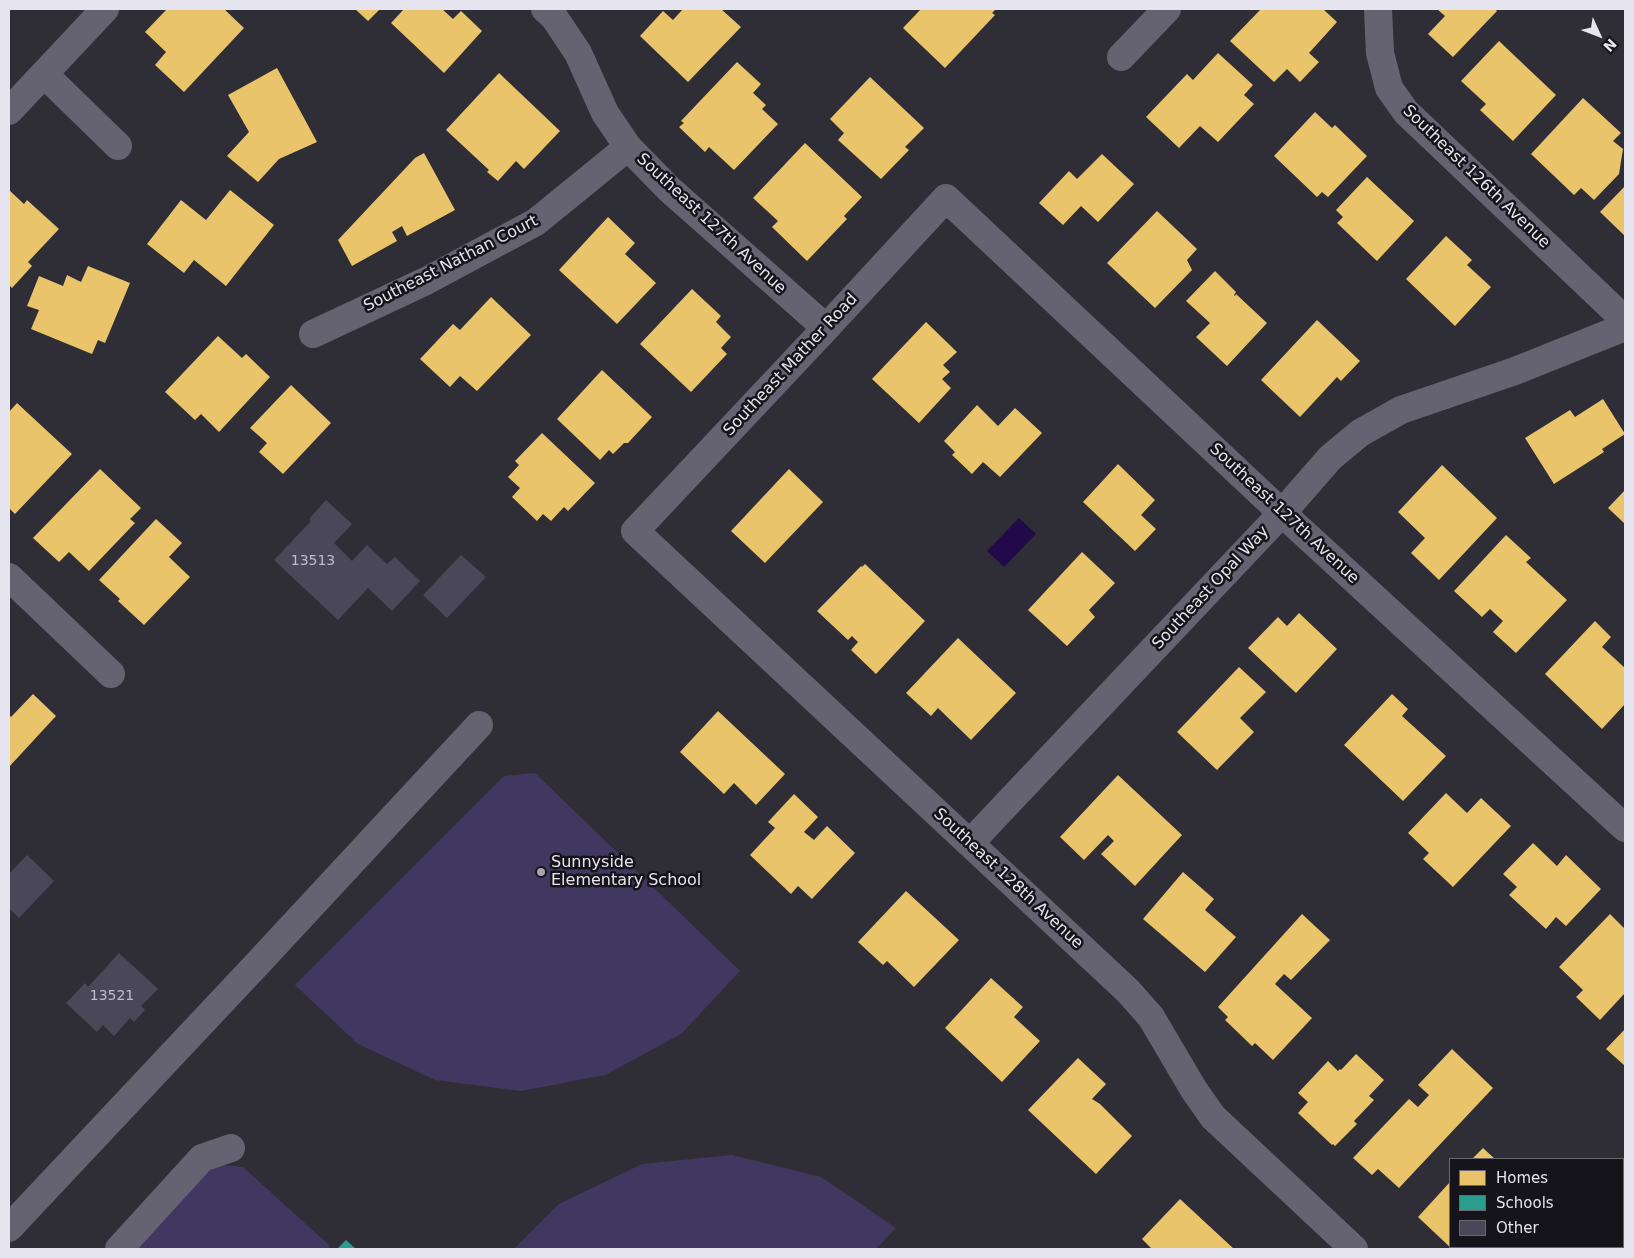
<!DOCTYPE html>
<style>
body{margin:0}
#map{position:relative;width:1634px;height:1258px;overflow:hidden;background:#2f2e37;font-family:"DejaVu Sans",sans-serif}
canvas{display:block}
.frame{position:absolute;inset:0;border:10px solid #e5e4ef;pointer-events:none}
.legend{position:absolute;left:1449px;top:1158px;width:175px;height:90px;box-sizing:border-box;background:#15141b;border:1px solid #686770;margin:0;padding:6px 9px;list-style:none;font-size:15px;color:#e5e4ef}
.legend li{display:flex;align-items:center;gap:10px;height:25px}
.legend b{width:25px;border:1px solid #686770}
.north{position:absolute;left:1574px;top:10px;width:50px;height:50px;-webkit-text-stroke:4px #15141b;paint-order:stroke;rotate:133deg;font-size:14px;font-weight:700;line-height:20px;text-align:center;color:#e5e4ef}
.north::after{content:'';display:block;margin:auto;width:18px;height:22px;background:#e5e4ef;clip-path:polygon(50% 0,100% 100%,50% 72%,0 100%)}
</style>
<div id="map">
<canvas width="1634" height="1258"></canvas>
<div class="frame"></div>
<ul class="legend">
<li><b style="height:14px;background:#e9c46a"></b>Homes</li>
<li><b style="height:14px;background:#2a9d8f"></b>Schools</li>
<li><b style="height:14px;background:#4a4759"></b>Other</li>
</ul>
<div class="north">N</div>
</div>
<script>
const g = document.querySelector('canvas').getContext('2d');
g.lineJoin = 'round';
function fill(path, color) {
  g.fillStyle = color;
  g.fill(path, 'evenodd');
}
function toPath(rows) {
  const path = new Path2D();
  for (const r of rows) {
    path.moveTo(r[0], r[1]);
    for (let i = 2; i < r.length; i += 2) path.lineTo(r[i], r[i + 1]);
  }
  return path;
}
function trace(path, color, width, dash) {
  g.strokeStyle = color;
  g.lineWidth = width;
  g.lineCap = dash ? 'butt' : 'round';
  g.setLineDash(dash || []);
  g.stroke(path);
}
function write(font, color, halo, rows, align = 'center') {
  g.font = font + ' "DejaVu Sans",sans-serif';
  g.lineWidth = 5;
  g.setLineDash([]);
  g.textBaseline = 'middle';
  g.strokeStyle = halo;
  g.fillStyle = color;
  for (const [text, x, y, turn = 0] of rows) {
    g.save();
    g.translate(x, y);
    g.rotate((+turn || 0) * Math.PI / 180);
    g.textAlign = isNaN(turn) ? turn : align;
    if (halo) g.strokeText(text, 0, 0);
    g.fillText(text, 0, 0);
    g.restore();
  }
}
fill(toPath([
 [535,773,740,971,681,1034,605,1075,521,1091,435,1080,358,1044,295,985,504,776],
 [732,1155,821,1177,896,1228,876,1249,514,1249,559,1204,642,1164],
 [224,1165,243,1167,330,1246,328,1249,132,1249,206,1170]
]), '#403861');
fill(toPath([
 [1019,518,1036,534,1004,567,987,551]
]), '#21094a');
fill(toPath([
 [167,9,224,9,244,28,184,92,155,65,166,52,145,32],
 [355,9,380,9,368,21],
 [404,9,442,9,453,19,461,11,482,31,444,73,391,23],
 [683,9,721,9,741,27,688,82,640,36,663,11,673,20],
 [921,9,996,9,992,13,995,15,945,68,903,28],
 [1261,9,1323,9,1337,22,1309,53,1319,62,1300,82,1287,69,1274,82,1230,41],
 [1437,9,1495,9,1497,11,1453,57,1428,34,1445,16],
 [1499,41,1556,95,1513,141,1480,110,1486,104,1461,81],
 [1218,53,1253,85,1244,95,1254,104,1218,142,1200,126,1179,148,1146,117,1187,74,1193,80],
 [737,62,761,84,753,93,766,105,762,109,778,124,734,170,709,147,705,152,679,127,684,123,681,121],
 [277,68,317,142,279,159,258,182,227,156,249,132,228,95],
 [499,73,560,131,524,169,516,161,498,181,487,172,489,170,446,130],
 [870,77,924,128,905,147,909,150,881,179,838,140,844,133,830,119],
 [1583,98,1621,133,1613,141,1623,149,1619,174,1594,200,1581,188,1574,195,1531,154],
 [1315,112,1332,128,1335,125,1367,156,1328,197,1322,192,1317,197,1274,156],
 [805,143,862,197,844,216,847,219,807,261,772,227,778,221,753,198],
 [424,153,455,210,407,236,402,226,392,232,397,241,352,266,338,240,415,158],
 [1102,154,1134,184,1098,222,1081,206,1063,225,1039,203,1069,171,1077,179],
 [1367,177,1414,221,1377,261,1337,223,1343,217,1336,210],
 [1625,186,1625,236,1600,212],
 [9,190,24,204,27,200,59,229,28,262,32,266,12,288,9,285],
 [230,190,274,225,226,286,194,260,184,273,147,244,181,200,206,220],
 [1157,211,1197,249,1187,260,1192,270,1155,308,1107,263],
 [608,217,635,243,625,254,656,283,617,324,559,270],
 [1446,236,1472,260,1467,265,1491,287,1455,326,1406,279],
 [88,266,130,283,105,343,98,340,92,354,31,329,39,310,27,306,39,276,63,286,67,275,81,282],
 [1215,271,1236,292,1234,295,1235,296,1236,294,1267,323,1227,366,1196,337,1210,323,1186,301],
 [692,289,721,316,716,322,731,337,721,348,727,354,691,392,640,344],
 [491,297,531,335,477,391,460,376,450,387,420,359,453,324,460,330],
 [1317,320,1360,361,1341,381,1337,377,1300,417,1261,380],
 [926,322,957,352,943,365,950,372,942,379,951,388,919,423,872,379],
 [218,336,242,358,246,354,270,377,219,432,201,414,195,420,165,392],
 [602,370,652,417,628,443,624,443,613,454,609,450,600,460,557,419],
 [291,385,331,423,283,474,259,452,267,443,250,428],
 [1603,399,1625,434,1602,449,1604,452,1554,484,1525,438,1570,410,1575,417],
 [17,403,72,454,15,514,9,508,9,412],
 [977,405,998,426,1015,408,1042,433,1000,477,983,462,972,474,952,455,955,452,944,441],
 [542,433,595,483,568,511,564,507,551,521,543,514,537,521,512,497,520,488,508,477,519,465,515,461],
 [1118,464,1155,500,1141,515,1156,529,1135,551,1083,502],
 [1442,465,1497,518,1439,580,1411,553,1425,538,1398,512],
 [100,469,141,508,130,519,135,523,89,571,69,552,59,562,33,538],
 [789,469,823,502,765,563,731,531],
 [1625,490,1625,524,1608,508],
 [156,519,182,543,169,557,190,577,144,625,118,601,120,599,99,580],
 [1506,535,1531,558,1526,562,1567,600,1516,653,1493,632,1503,621,1490,609,1482,617,1454,591],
 [1082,552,1115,583,1089,610,1095,617,1067,646,1028,610],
 [865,564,925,621,876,674,851,650,858,642,852,636,848,640,817,611,861,566,862,567],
 [1299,613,1337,649,1296,693,1248,648,1278,617,1287,626],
 [1595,621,1611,637,1602,647,1625,668,1625,704,1602,729,1545,674],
 [958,638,1016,693,971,740,938,708,931,716,906,693],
 [1239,667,1266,692,1240,718,1254,732,1217,770,1177,732],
 [33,694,56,716,9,767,9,715,11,717],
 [1392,694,1408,709,1402,716,1446,756,1403,801,1344,745],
 [718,711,785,774,756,805,734,783,724,794,680,752],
 [1118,775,1182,835,1135,886,1101,854,1114,841,1108,835,1084,860,1060,837],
 [1446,793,1467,813,1481,798,1511,826,1453,887,1423,859,1429,853,1408,833],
 [794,794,818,817,804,832,814,840,827,826,855,853,812,899,798,886,791,894,750,855,775,828,768,822],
 [1533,843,1557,866,1566,855,1601,889,1566,926,1556,917,1546,929,1509,895,1517,887,1503,874],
 [1183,872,1214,899,1205,910,1236,937,1205,972,1143,919],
 [906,891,959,940,914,987,887,961,883,965,858,942],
 [1302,914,1330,940,1291,980,1284,974,1275,984,1312,1018,1273,1060,1255,1043,1252,1046,1225,1020,1228,1017,1218,1007],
 [1610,914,1625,929,1625,993,1600,1020,1576,997,1583,990,1559,967],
 [991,978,1023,1007,1014,1017,1040,1041,1002,1082,945,1028],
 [1625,1029,1625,1066,1606,1049],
 [1452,1049,1493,1088,1399,1188,1378,1169,1372,1175,1353,1158,1409,1099,1418,1107,1429,1095,1418,1085],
 [1356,1054,1384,1080,1369,1096,1374,1100,1354,1121,1357,1124,1335,1146,1333,1144,1332,1145,1298,1113,1308,1102,1298,1093,1328,1061,1338,1071,1340,1069,1341,1070],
 [1078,1058,1106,1084,1092,1099,1100,1104,1132,1136,1096,1174,1028,1110],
 [1483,1148,1495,1159,1472,1159],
 [1450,1182,1450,1247,1473,1247,1471,1249,1452,1249,1418,1217],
 [1180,1199,1234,1249,1152,1249,1142,1239],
 [1512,1247,1590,1247,1592,1249,1509,1249]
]), '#e9c46a');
fill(toPath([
 [346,1240,356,1249,337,1249]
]), '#2a9d8f');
fill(toPath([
 [326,500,352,524,334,543,352,561,367,545,387,564,395,557,420,581,392,611,368,588,338,620,274,560,311,521,309,519],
 [461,555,486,577,447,618,423,595],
 [27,855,54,881,19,918,9,908,9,874],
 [119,953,158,989,141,1006,145,1010,134,1022,130,1018,114,1036,103,1025,97,1032,66,1003,85,983,88,987]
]), '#4a4759');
trace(toPath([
 [545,9,554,17,578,53,605,113,628,147,669,189,826,328],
 [1378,9,1380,53,1389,88,1406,112,1625,320],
 [1121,57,1167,9],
 [44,74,118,146],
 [9,111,105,9],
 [313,334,426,281,536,222,628,147],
 [9,577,111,674],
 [970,843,1282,513,1330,458,1360,433,1401,410,1515,371,1625,327],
 [9,1228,259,962,479,725],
 [119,1249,202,1158,231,1148],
 [1354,1249,1213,1117,1194,1090,1151,1017,1128,991,635,531,826,328,946,198,1282,513,1625,828]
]), '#656272', 28);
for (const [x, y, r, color] of [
 [541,872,5,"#a5a4af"]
]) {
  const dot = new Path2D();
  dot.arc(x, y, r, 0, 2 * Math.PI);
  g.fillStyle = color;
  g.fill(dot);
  trace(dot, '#15141b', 2);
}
write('14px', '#bebdca', null, [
 ["13513",313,561],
 ["13521",112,996]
]);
write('16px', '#e5e4ef', '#15141b', [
 ["Southeast 126th Avenue",1476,177,44],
 ["Southeast 127th Avenue",711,224,43],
 ["Southeast Nathan Court",451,264,-27],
 ["Southeast Mather Road",791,365,-47],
 ["Southeast 127th Avenue",1284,514,43],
 ["Southeast Opal Way",1211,588,-47],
 ["Southeast 128th Avenue",1008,879,43]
]);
write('16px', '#e5e4ef', '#15141b', [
 ["Sunnyside",551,863],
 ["Elementary School",551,881]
], 'left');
</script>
